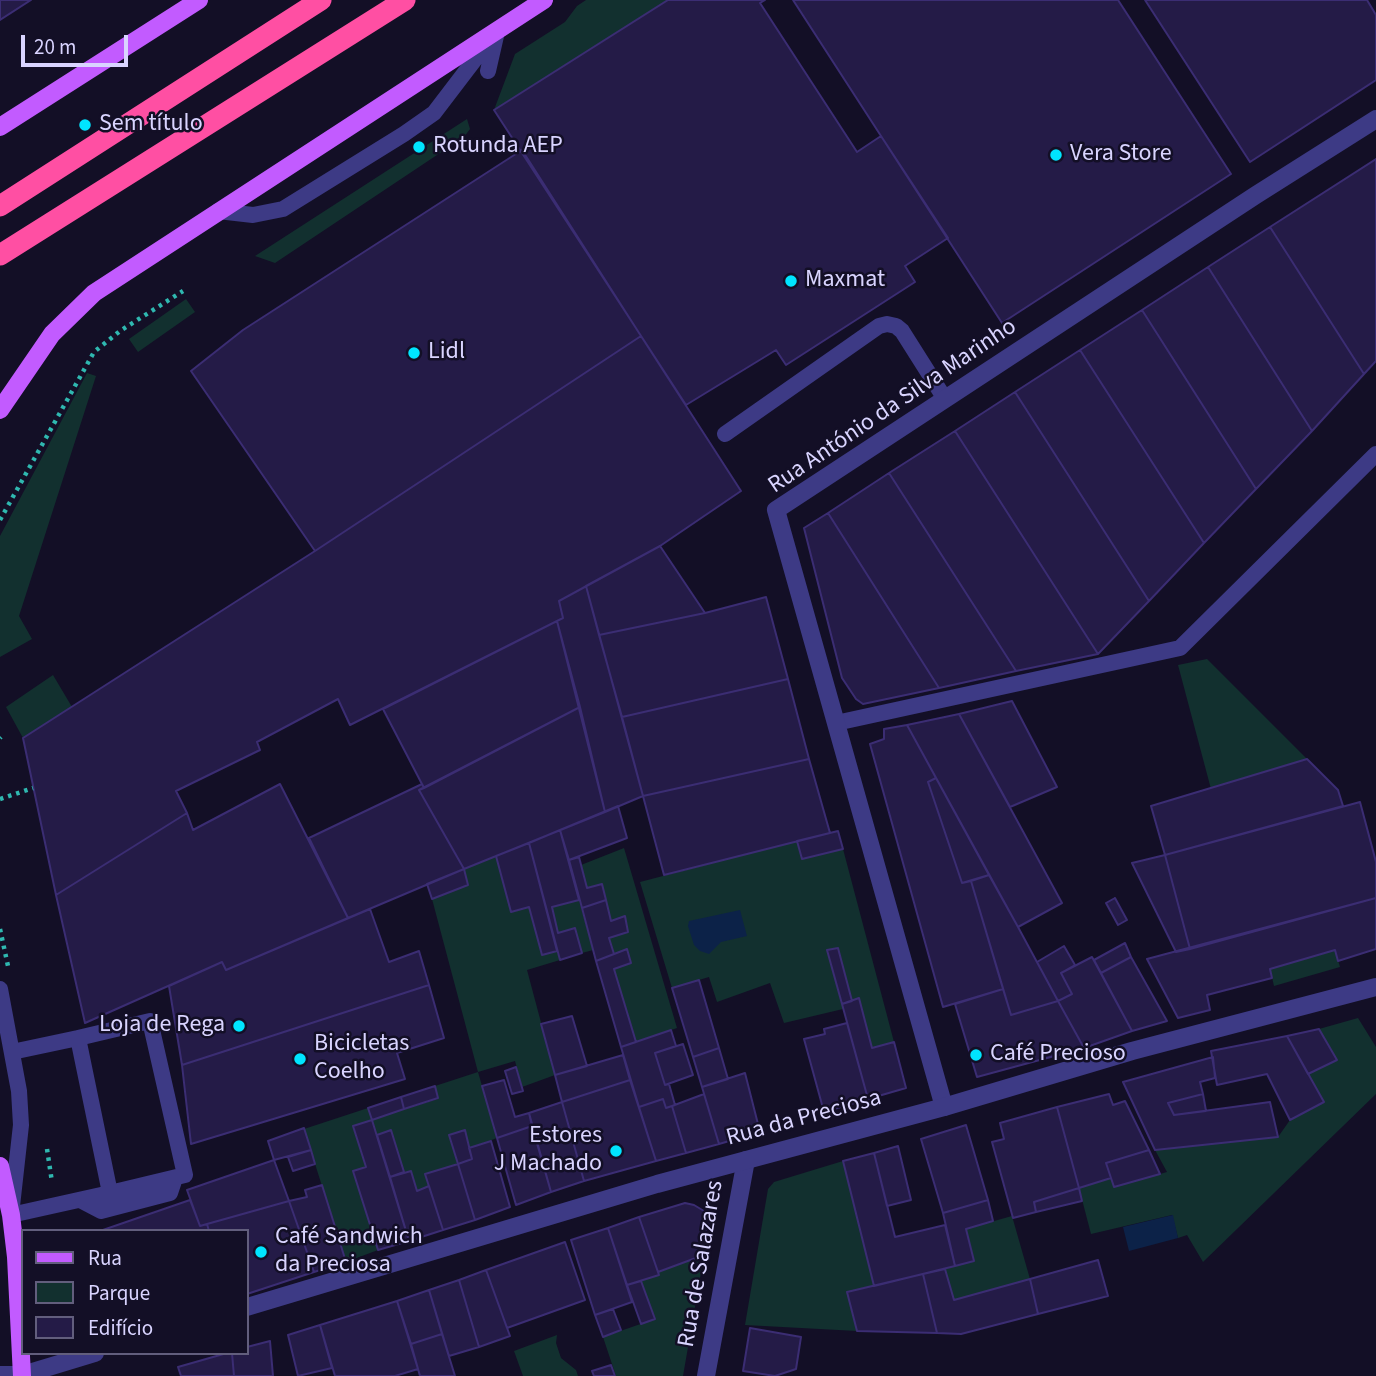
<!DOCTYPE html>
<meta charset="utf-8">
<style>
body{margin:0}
#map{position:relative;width:1376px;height:1376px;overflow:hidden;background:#130f26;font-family:"Source Sans 3",sans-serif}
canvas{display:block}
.legend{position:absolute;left:21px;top:1229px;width:228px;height:126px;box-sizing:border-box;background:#130f26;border:2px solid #625e7d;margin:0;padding:9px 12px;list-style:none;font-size:21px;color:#d9d4ff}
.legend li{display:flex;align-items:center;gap:14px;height:35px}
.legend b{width:35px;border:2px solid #625e7d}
.scale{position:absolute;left:21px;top:35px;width:107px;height:32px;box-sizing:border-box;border:4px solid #d9d4ff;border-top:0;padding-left:9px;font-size:21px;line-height:24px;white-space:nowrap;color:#d9d4ff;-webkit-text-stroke:5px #130f26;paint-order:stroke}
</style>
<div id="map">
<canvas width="1376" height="1376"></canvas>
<ul class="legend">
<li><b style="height:9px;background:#c25bff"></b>Rua</li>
<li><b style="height:19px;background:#12302f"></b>Parque</li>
<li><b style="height:19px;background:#241b47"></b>Edifício</li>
</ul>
<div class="scale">20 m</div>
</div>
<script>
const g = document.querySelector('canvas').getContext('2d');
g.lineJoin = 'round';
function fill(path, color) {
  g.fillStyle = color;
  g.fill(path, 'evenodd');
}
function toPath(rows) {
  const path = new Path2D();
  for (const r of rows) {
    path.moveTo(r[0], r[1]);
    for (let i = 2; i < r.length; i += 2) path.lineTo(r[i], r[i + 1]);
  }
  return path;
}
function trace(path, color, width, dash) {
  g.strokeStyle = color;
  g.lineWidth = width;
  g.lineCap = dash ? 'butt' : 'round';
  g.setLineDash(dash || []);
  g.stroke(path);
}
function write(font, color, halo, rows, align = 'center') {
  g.font = font + ' "Source Sans 3",sans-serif';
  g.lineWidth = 5;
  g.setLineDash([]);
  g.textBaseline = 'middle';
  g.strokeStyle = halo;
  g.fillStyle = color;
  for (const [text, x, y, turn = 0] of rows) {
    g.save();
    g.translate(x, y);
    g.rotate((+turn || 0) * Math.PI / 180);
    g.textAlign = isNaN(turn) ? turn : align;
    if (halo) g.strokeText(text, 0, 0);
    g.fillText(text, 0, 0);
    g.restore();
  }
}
fill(toPath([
 [586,0,668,0,494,110,515,54,565,22,577,6],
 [467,119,470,129,464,137,275,263,255,256],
 [186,299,195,312,138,352,129,339],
 [87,373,96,376,19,616,32,639,0,657,0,536],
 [1207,659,1307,759,1211,789,1178,665],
 [53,675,72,707,23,738,6,707],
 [797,841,802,859,843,849,894,1042,872,1048,852,1001,837,948,827,950,843,1009,784,1023,770,983,717,1002,709,977,672,988,640,882],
 [624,848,677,1028,636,1042,614,969,631,963,614,954,609,938,628,932,625,917,611,921,602,884,587,888,581,865],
 [496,856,511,912,529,907,542,955,557,951,560,960,527,970,555,1075,522,1087,515,1061,478,1072,497,1138,469,1148,465,1131,450,1135,458,1164,425,1174,429,1186,417,1191,411,1171,404,1172,391,1130,377,1135,372,1120,353,1126,366,1167,354,1171,378,1250,346,1262,304,1129,368,1108,372,1119,438,1099,435,1086,478,1072,432,899,468,885,464,869],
 [579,900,593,950,582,953,575,929,558,933,552,907],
 [1335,950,1340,967,1274,986,1270,969],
 [1358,1018,1376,1047,1376,1094,1203,1262,1187,1235,1178,1238,1172,1215,1091,1234,1079,1188,1111,1178,1114,1187,1167,1172,1155,1150,1278,1137,1290,1120,1324,1102,1308,1074,1336,1060,1319,1029],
 [843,1161,874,1286,847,1292,857,1331,745,1325,768,1189,774,1182],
 [1012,1216,1030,1279,954,1300,945,1269,974,1261,966,1229],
 [704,1255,683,1376,616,1376,603,1337,655,1319,641,1281,659,1275,658,1272],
 [557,1335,556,1343,561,1358,576,1370,578,1376,523,1376,514,1351]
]), '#12302f');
fill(toPath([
 [740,910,747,936,721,942,709,954,700,951,694,945,688,926,689,921],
 [1173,1215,1178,1238,1129,1251,1123,1227]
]), '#0c2248');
const building = toPath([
 [0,0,31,0,0,20,0,0],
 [668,0,765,0,760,3,857,152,881,136,948,238,905,266,915,282,786,365,776,350,686,405,494,110,668,0],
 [793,0,1118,0,1231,174,1002,323,793,0],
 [1145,0,1367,0,1376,15,1376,80,1250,162,1145,0],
 [522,150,641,336,315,551,191,371,243,330,522,150],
 [1376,159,1376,361,1364,374,1270,227,1376,159],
 [1270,227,1364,374,1312,431,1208,267,1270,227],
 [1208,267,1312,431,1256,489,1142,310,1208,267],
 [1142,310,1256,489,1204,543,1080,350,1142,310],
 [641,336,741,491,660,546,559,601,563,618,557,621,350,725,338,699,257,742,260,750,176,791,187,813,56,895,23,738,315,551,641,336],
 [1080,350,1204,543,1149,601,1015,392,1080,350],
 [1015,392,1149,601,1098,654,955,431,1015,392],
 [955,431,1098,654,1016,671,889,473,955,431],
 [889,473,1016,671,939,688,828,513,889,473],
 [828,513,939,688,863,704,856,699,842,678,804,528,828,513],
 [660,546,705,613,599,635,586,586,660,546],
 [586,586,643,796,605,812,557,621,563,618,559,601,586,586],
 [766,597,788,679,622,717,599,635,705,613,766,597],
 [557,621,580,707,424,788,383,709,557,621],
 [788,679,809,759,643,796,622,717,788,679],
 [1012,701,1057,787,1010,807,959,714,1012,701],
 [580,707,605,812,464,869,419,790,580,707],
 [959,714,1062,903,1018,927,907,725,959,714],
 [907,725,936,778,928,782,962,883,971,881,1003,989,943,1007,870,744,884,739,884,729,907,725],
 [809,759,830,833,664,875,643,796,809,759],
 [1307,759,1338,790,1343,806,1165,855,1151,806,1307,759],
 [936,778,989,875,962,883,928,782,936,778],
 [280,784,348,918,226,970,222,962,85,1023,56,895,187,813,193,830,280,784],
 [422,784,424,788,419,790,464,869,348,918,309,838,422,784],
 [1360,802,1376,862,1376,898,1190,949,1165,855,1360,802],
 [618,806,627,838,569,860,560,830,618,806],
 [560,830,579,900,552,907,558,933,575,928,582,953,560,960,529,843,560,830],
 [838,831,843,849,802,859,797,841,838,831],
 [529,843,557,951,542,955,529,907,511,912,496,856,529,843],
 [1165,855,1190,949,1176,952,1132,863,1165,855],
 [579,857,587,888,602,884,606,900,582,908,569,860,579,857],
 [464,869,468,885,432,899,427,884,464,869],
 [989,875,1018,927,1058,1001,1011,1015,971,881,989,875],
 [1115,898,1127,920,1118,925,1106,903,1115,898],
 [1376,898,1376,949,1338,961,1335,950,1270,969,1272,978,1207,995,1210,1010,1178,1018,1147,959,1376,898],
 [606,900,611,921,625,916,628,932,609,938,614,954,596,961,582,908,606,900],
 [370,909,389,962,419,951,429,985,182,1065,169,986,222,962,226,970,370,909],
 [1125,943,1131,957,1101,973,1094,960,1125,943],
 [1064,946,1075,965,1061,973,1072,994,1058,1001,1037,962,1064,946],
 [838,948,852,1001,842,1004,827,950,838,948],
 [627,949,631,963,614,969,636,1042,621,1047,596,961,627,949],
 [1092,957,1132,1031,1084,1048,1058,1001,1072,994,1061,973,1092,957],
 [1131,957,1167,1021,1132,1031,1101,973,1131,957],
 [699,980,719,1048,693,1057,672,988,699,980],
 [429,985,444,1038,397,1053,405,1079,191,1144,182,1065,429,985],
 [1003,989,1011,1015,1058,1001,1084,1048,977,1077,955,1004,1003,989],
 [859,998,872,1048,894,1042,906,1088,868,1099,842,1004,859,998],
 [572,1016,587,1066,555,1075,541,1024,572,1016],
 [847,1023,868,1099,824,1112,804,1039,825,1034,824,1029,847,1023],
 [1319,1029,1337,1060,1308,1074,1287,1036,1319,1029],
 [671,1030,676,1046,655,1053,665,1085,669,1084,675,1105,666,1108,663,1099,639,1107,621,1047,671,1030],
 [1287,1036,1324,1102,1290,1120,1267,1074,1217,1085,1211,1051,1287,1036],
 [683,1044,693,1075,665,1085,655,1053,683,1044],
 [719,1048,728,1079,702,1087,693,1057,719,1048],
 [623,1055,630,1080,562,1102,555,1075,623,1055],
 [1213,1057,1215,1078,1200,1082,1203,1094,1168,1103,1174,1115,1270,1102,1278,1137,1155,1150,1123,1082,1213,1057],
 [516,1067,523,1091,512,1094,505,1071,516,1067],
 [745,1073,760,1132,719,1144,702,1087,745,1073],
 [504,1080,515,1117,529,1113,532,1126,497,1138,482,1086,504,1080],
 [630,1080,656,1161,584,1181,562,1102,630,1080],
 [435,1086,438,1098,404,1109,401,1097,435,1086],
 [704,1094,719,1144,686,1153,672,1106,704,1094],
 [1109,1094,1113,1105,1125,1101,1149,1150,1106,1163,1111,1178,1079,1188,1057,1107,1109,1094],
 [1203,1094,1206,1111,1174,1115,1168,1103,1203,1094],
 [401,1097,404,1109,372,1120,368,1108,401,1097],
 [663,1099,666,1108,672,1106,686,1153,656,1161,639,1107,663,1099],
 [562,1102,584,1181,551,1192,529,1113,562,1102],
 [1057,1107,1079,1188,1034,1202,1036,1212,1013,1218,992,1142,1004,1139,1000,1123,1057,1107],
 [372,1120,409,1241,378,1250,353,1171,366,1167,353,1126,372,1120],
 [966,1125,988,1200,943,1213,921,1139,966,1125],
 [532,1126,551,1192,516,1205,497,1138,532,1126],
 [304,1128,311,1150,274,1160,268,1141,304,1128],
 [391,1130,404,1172,390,1177,377,1135,391,1130],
 [465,1130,472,1159,458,1164,449,1135,465,1130],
 [491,1141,510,1207,475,1220,458,1164,472,1159,469,1148,491,1141],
 [898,1146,911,1200,887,1206,874,1153,898,1146],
 [311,1150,315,1164,293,1171,288,1157,311,1150],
 [1149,1150,1160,1174,1114,1187,1106,1163,1149,1150],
 [874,1153,895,1237,945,1225,955,1266,874,1286,843,1161,874,1153],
 [274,1160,289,1201,200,1226,187,1190,274,1160],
 [458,1164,475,1220,443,1230,425,1174,458,1164],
 [411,1171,417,1191,429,1186,443,1230,409,1241,390,1177,411,1171],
 [322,1185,346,1262,314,1272,289,1201,307,1197,305,1190,322,1185],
 [1079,1188,1082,1201,1036,1212,1034,1202,1079,1188],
 [190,1200,200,1226,207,1224,209,1231,100,1231,190,1200],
 [988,1200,993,1221,966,1229,974,1261,955,1266,943,1213,988,1200],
 [289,1201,314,1272,247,1294,247,1231,209,1231,207,1224,289,1201],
 [685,1203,694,1205,704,1211,709,1220,704,1255,658,1272,639,1217,685,1203],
 [639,1217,659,1275,627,1285,608,1228,639,1217],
 [608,1228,632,1302,595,1315,571,1240,608,1228],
 [565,1242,585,1300,507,1328,486,1270,565,1242],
 [1098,1260,1108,1296,1038,1314,1030,1279,1098,1260],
 [945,1269,954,1300,1030,1279,1038,1314,961,1334,937,1333,923,1274,945,1269],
 [486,1270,510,1336,479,1347,459,1280,486,1270],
 [923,1274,937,1333,857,1331,847,1292,923,1274],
 [459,1280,479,1347,449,1356,429,1290,459,1280],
 [641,1281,655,1319,641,1324,627,1285,641,1281],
 [429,1290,442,1334,411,1344,397,1301,429,1290],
 [397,1301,418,1369,395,1376,335,1376,320,1325,397,1301],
 [613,1309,621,1330,603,1337,595,1315,613,1309],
 [320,1325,332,1368,298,1376,288,1335,320,1325],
 [750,1328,801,1337,796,1369,775,1376,743,1371,750,1328],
 [442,1334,455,1376,420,1376,411,1344,442,1334],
 [270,1341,273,1376,234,1376,232,1353,247,1353,247,1347,270,1341],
 [227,1353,232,1353,234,1376,181,1376,178,1367,227,1353],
 [611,1365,615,1376,594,1376,592,1371,611,1365]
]);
fill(building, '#241b47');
trace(building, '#3b2d73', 2);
trace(toPath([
 [0,520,94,352,120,331,183,291],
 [0,738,1,737],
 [0,799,33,788],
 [0,929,8,966],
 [47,1149,52,1182]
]), '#2fb8b0', 4.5, [3.5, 5]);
trace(toPath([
 [488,71,496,36],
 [218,211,253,215,283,209,404,134,434,113,492,37],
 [725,434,879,326,887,324,896,326,902,331,945,399],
 [836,723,1180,648,1376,454],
 [0,989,19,1091,21,1125,11,1215,110,1193,78,1038,12,1052],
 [78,1038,150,1021,185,1175,110,1193],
 [80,1200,101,1211,170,1193,175,1178]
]), '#3d3a85', 16);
trace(toPath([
 [944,1107,776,510,1256,195,1376,119],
 [706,1376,746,1160]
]), '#3d3a85', 18);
trace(toPath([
 [247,1307,657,1184,944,1107,1132,1051,1376,987],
 [0,1375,22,1375,95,1353]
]), '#3d3a85', 18);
trace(toPath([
 [0,127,199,0],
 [0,410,52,334,94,293,544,0],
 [0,1166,11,1215,16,1257,22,1376]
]), '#c25bff', 18);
trace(toPath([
 [0,206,321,0],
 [0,255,405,0]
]), '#ff4fa3', 21);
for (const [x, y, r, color] of [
 [85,125,7,"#00e5ff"],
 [419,147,7,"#00e5ff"],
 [1056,155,7,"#00e5ff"],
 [791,281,7,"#00e5ff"],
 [414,353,7,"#00e5ff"],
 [239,1026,7,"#00e5ff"],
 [976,1055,7,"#00e5ff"],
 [300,1059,7,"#00e5ff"],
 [616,1151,7,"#00e5ff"],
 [261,1252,7,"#00e5ff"]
]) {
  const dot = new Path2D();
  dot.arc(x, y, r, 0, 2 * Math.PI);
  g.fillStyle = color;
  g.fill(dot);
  trace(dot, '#130f26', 2.5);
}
write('24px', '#d9d4ff', '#130f26', [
 ["Sem título",99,125],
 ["Rotunda AEP",433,147],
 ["Vera Store",1070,155],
 ["Maxmat",805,281],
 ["Lidl",428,353],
 ["Loja de Rega",225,1026,"right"],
 ["Bicicletas",314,1045],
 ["Coelho",314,1073],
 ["Café Precioso",990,1055],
 ["Estores",602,1137,"right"],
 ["J Machado",602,1165,"right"],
 ["Café Sandwich",275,1238],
 ["da Preciosa",275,1266]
], 'left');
write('24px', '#d9d4ff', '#130f26', [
 ["Rua António da Silva Marinho",893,407,-34],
 ["Rua da Preciosa",804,1119,-15],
 ["Rua de Salazares",702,1264,-80]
]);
</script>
